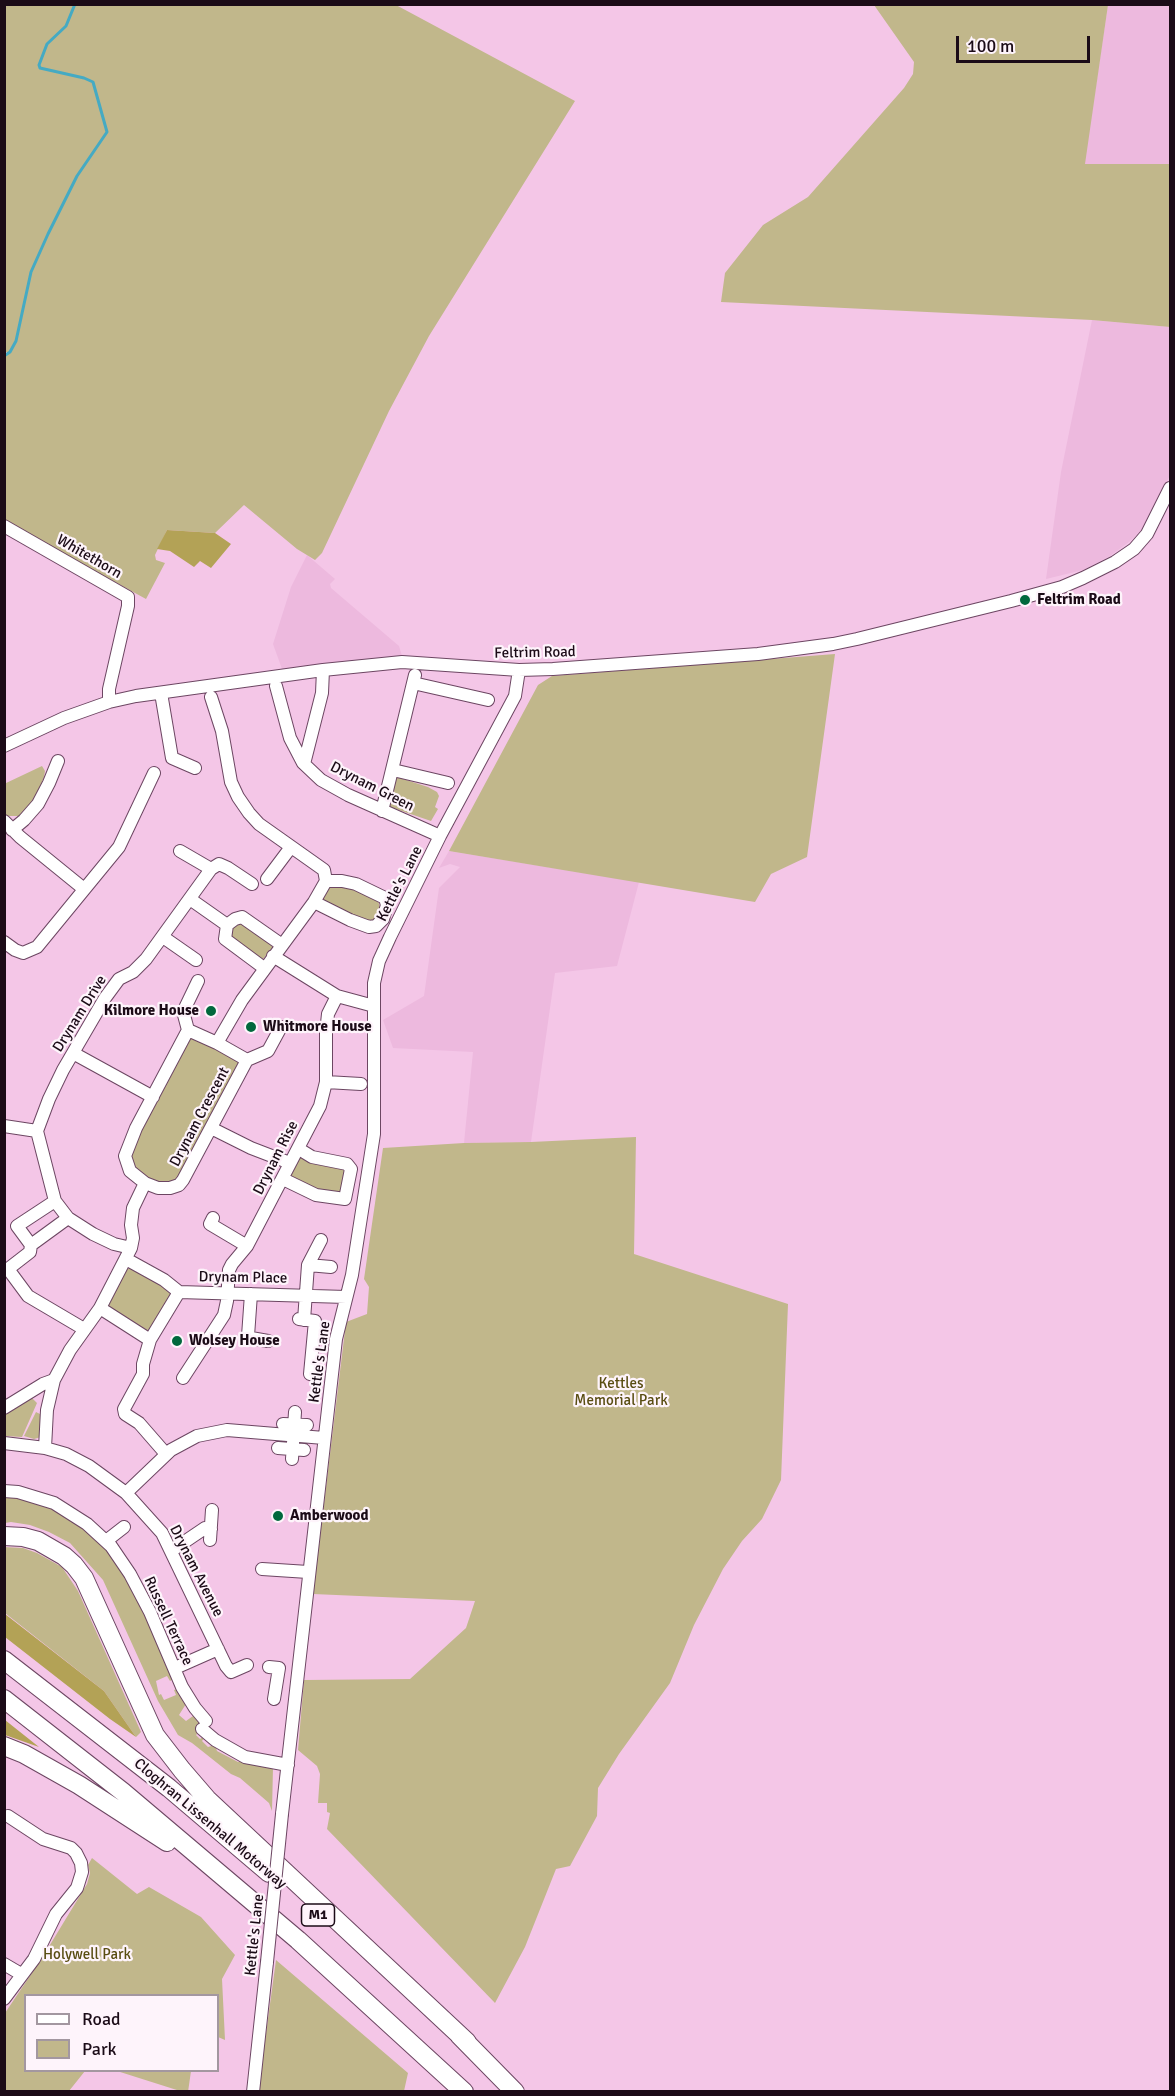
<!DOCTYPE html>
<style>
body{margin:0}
#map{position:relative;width:1175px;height:2096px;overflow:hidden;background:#f4c6e7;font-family:Signika,sans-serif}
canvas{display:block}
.frame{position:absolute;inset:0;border:6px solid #1b0b17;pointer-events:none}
.legend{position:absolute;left:24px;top:1994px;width:195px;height:78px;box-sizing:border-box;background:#fef4fb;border:2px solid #a397a0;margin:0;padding:8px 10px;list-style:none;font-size:18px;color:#1b0b17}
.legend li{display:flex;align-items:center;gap:12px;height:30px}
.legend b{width:30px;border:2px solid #a397a0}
.scale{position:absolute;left:956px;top:36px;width:134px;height:27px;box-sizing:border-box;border:3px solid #1b0b17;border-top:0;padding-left:8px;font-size:18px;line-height:21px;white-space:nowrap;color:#1b0b17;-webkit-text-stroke:4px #fef4fb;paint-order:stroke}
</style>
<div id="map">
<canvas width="1175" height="2096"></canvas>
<div class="frame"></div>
<ul class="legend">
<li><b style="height:8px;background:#fff"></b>Road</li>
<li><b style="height:16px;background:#c1b78b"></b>Park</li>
</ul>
<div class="scale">100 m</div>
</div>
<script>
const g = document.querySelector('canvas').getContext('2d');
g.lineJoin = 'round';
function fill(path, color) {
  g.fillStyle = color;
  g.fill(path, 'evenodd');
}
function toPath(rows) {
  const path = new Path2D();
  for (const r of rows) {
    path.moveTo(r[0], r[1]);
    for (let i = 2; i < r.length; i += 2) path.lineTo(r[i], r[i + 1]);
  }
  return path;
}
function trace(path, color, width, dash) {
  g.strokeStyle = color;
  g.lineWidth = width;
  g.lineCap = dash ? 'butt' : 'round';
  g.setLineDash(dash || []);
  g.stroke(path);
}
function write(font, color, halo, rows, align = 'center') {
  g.font = font + ' Signika,sans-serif';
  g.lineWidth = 4.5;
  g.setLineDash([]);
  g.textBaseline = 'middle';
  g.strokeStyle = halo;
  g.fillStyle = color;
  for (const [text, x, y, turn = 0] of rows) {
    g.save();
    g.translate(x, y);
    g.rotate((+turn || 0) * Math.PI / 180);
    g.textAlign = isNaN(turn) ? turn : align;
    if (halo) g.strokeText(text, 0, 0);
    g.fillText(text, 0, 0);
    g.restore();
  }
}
fill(toPath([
 [1108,5,1170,5,1170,164,1084,165],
 [1092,320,1170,327,1170,475,1145,527,1129,542,1110,556,1083,570,1046,579,1061,472],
 [307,555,335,579,330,584,331,588,399,646,402,656,282,669,273,644,291,587],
 [449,851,639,882,617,966,555,973,531,1142,464,1143,473,1052,393,1048,383,1020,424,996,439,888,460,867,450,864,439,868]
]), '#edb9de');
fill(toPath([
 [4,5,396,5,575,101,429,336,389,411,322,553,315,560,297,549,244,505,215,533,167,530,155,555,156,560,165,563,146,599,5,522,4,356,9,352,4,352],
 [874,5,1108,5,1085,164,1170,164,1170,327,1092,320,721,302,725,273,763,225,808,197,904,88,913,74,914,62],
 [835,654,807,857,771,874,755,902,449,851,538,685,552,676],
 [42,766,45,771,44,777,36,797,19,816,5,816,4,784],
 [397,777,428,787,437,792,439,796,435,807,438,809,431,821,390,807,389,804],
 [333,884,349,886,378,901,380,907,378,916,371,923,325,903,322,894,325,888],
 [240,922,272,944,272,948,263,959,258,959,231,940,231,929],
 [191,1037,195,1037,238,1060,238,1067,179,1177,167,1184,152,1180,135,1170,132,1165,130,1150],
 [636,1137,634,1254,788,1304,781,1480,762,1519,742,1541,723,1569,694,1625,670,1683,619,1754,598,1788,597,1816,570,1866,556,1869,525,1947,495,2003,327,1829,330,1813,327,1812,327,1803,318,1803,320,1774,317,1766,298,1750,304,1680,410,1679,466,1628,475,1601,313,1594,346,1322,367,1314,369,1287,364,1279,383,1148,464,1143,531,1142],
 [302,1156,347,1168,346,1181,339,1195,322,1192,290,1176,298,1158],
 [132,1268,157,1282,172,1295,151,1329,146,1331,108,1308,107,1304,126,1269],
 [31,1397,37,1403,22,1437,5,1436,4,1415],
 [36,1412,42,1415,41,1437,34,1439,24,1436],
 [4,1494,33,1499,70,1516,104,1545,133,1587,173,1679,170,1681,167,1676,156,1681,159,1695,161,1694,164,1700,176,1695,174,1690,177,1689,186,1704,179,1715,186,1721,193,1716,202,1722,197,1726,199,1732,196,1735,200,1739,204,1736,205,1737,202,1741,208,1747,215,1745,217,1751,238,1762,243,1760,273,1767,272,1811,269,1803,240,1778,231,1774,192,1743,178,1735,158,1701,103,1580,70,1543,49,1532,30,1525,11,1522,5,1523],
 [4,1547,23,1548,37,1553,62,1567,78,1591,141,1732,136,1737,104,1691,5,1613],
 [92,1858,137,1894,149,1887,201,1917,235,1955,222,1979,225,2040,218,2037,218,1996,26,1996,26,2070,85,2071,69,2091,5,2091,5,2013,42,1958,87,1884,90,1873,88,1865],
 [276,1960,408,2073,404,2091,258,2092],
 [117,2071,191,2071,188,2092,180,2091]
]), '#c1b78b');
fill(toPath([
 [167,530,215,533,231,544,211,568,200,561,194,567,170,551,157,549],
 [5,1614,104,1691,136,1737,110,1719,5,1637],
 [4,1720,5,1720,39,1747,5,1735]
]), '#b3a256');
trace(toPath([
 [4,356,10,352,16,341,31,272,48,234,77,176,107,132,93,82,84,78,40,68,39,65,47,44,66,26,75,4]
]), '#45aac3', 3);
const minor = toPath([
 [4,526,128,597,128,606,109,689,109,702],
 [413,683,488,700],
 [276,686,290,738,303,763,321,780,348,795,440,836],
 [161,693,172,758,195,768],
 [211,697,222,731,231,782,238,797,249,813,259,824,324,870,326,881],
 [4,746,64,718,109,702,136,696,323,670,402,662,519,670,553,669,758,654,833,644,857,639,1011,601,1062,587,1083,578,1115,562,1134,549,1147,534,1170,488],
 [303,763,305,760,322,693,323,670],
 [393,770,448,783],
 [382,811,415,675],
 [4,821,20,837,84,889],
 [12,830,24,820,38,804,49,783,58,761],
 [211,869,219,864,228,868,252,884],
 [267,879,291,847],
 [190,899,227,925],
 [314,902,350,920,369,927,376,926,383,919,387,905,385,898,356,884,342,881,326,881],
 [163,937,196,960],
 [4,942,15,950,23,953,37,947,119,847,154,773],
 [273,956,337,996,374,1006],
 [264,968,225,939,227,925,235,919,242,917,282,945],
 [188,1030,136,1128,125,1156,130,1171,145,1183,158,1188,170,1188,179,1185,183,1180,247,1060],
 [188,1030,217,1043,247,1060],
 [188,1030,184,1015,185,1008,198,981],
 [217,1043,242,1000,314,902,326,881],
 [73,1053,153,1097],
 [247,1060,268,1051,281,1027],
 [326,1082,361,1084],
 [4,1126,37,1131],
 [211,1128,251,1148,290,1163],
 [283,1179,316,1195,345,1199,351,1169,347,1164,312,1157,299,1149],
 [55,1201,17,1226,31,1245,68,1218],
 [213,1218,210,1224,247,1246],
 [31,1245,30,1252,8,1269,28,1296,84,1329],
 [131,1248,133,1238,131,1225,133,1208,145,1183],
 [126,1259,164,1280,179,1292,150,1340,100,1308,131,1248,114,1244,93,1234,68,1218,55,1201,37,1131,49,1099,63,1070,105,998,119,979,133,972,146,959,211,869,180,851],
 [308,1265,331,1267],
 [179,1292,346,1297],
 [251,1294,248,1336,251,1338,268,1341],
 [299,1319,315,1321,310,1374,317,1375],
 [304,1320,308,1265,321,1240],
 [150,1340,143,1364,143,1374,124,1409,125,1414,139,1423,166,1454],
 [183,1378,224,1315,227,1301,229,1270,232,1264,247,1246,320,1106,326,1082,326,1033,328,1014,337,996],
 [4,1408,43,1384,54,1380],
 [283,1424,307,1425],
 [4,1443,45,1448,66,1454,89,1466,126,1493,162,1533,226,1666,231,1672,247,1665],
 [45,1448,47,1410,54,1380,70,1350,100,1308],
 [278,1448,304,1450],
 [292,1459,295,1412],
 [4,1491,18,1492,54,1503,87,1524,111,1546,130,1574,150,1612,182,1687,195,1708,206,1721],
 [126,1493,171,1450,197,1436,227,1430,324,1438],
 [210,1540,212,1510],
 [106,1541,124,1527],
 [171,1551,205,1528,211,1529],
 [262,1569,308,1572],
 [269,1667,279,1668,274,1699],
 [175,1668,218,1649],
 [202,1729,215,1740,245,1757,288,1765],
 [282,1814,336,1339,352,1275,374,1134,374,983,379,961,390,937,440,836,515,696,519,670],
 [4,1964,21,1974],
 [4,1999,34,1959,56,1914,77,1888,82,1872,81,1863,76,1853,71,1848,43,1839,8,1816],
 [253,2092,267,1962]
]);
const highway = toPath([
 [4,1536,23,1537,38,1541,64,1556,74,1565,84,1578,155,1735,182,1770,207,1799,467,2042],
 [4,1660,169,1788,269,1873],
 [4,1699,123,1792,298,1940,464,2092],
 [4,1746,24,1754,79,1785,167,1842],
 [459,2035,515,2092]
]);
trace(minor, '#6c4662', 14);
trace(highway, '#6c4662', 20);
trace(minor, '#fff', 12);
trace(highway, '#fff', 18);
const minorBridge = toPath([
 [267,1962,282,1814]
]);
trace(minorBridge, '#6c4662', 14, []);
trace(minorBridge, '#fff', 12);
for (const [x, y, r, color] of [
 [1025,600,6,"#01683d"],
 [211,1011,6,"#01683d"],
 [251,1027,6,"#01683d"],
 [177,1341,6,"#01683d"],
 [278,1516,6,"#01683d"]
]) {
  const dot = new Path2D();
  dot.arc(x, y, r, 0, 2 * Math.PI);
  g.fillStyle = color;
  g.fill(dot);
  trace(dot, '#fef4fb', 2);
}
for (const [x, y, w] of [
 [318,1915,33]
]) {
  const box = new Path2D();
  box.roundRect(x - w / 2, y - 11, w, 22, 4.5);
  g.fillStyle = '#fef4fb';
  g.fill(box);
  trace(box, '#1b0b17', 1.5);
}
write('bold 14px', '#1b0b17', null, [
 ["M1",318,1915]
]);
write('15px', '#1b0b17', '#fef4fb', [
 ["Whitethorn",89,557,30],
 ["Feltrim Road",535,653,-1],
 ["Drynam Green",372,787,27],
 ["Kettle's Lane",400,884,-63],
 ["Drynam Drive",80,1014,-58],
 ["Drynam Crescent",200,1117,-62],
 ["Drynam Rise",276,1158,-63],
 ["Drynam Place",243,1278,1],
 ["Kettle's Lane",320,1362,-82],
 ["Drynam Avenue",196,1571,63],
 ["Russell Terrace",168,1621,65],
 ["Cloghran Lissenhall Motorway",210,1824,40],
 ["Kettle's Lane",255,1935,-84]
]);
write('bold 15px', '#1b0b17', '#fef4fb', [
 ["Feltrim Road",1037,600],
 ["Kilmore House",199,1011,"right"],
 ["Whitmore House",263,1027],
 ["Wolsey House",189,1341],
 ["Amberwood",290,1516]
], 'left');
write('15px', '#594d12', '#fef4fb', [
 ["Kettles",621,1384],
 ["Memorial Park",621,1401],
 ["Holywell Park",87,1955]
]);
</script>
